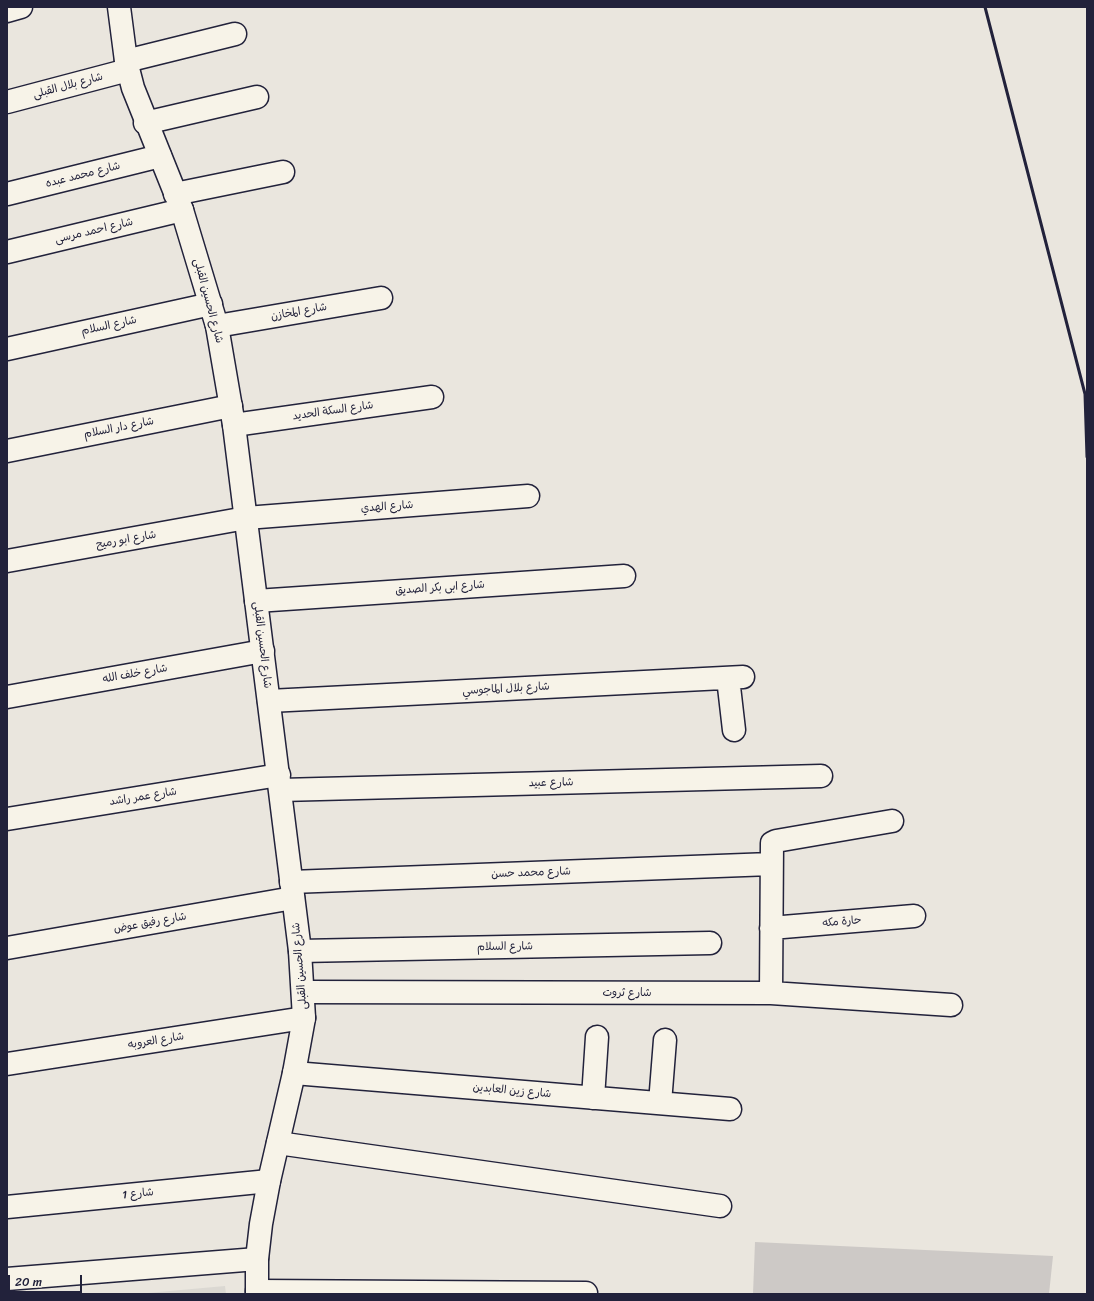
<!DOCTYPE html>
<meta charset="utf-8">
<style>
body{margin:0}
#map{position:relative;width:1094px;height:1301px;overflow:hidden;background:#eae6de;font-family:Sriracha,sans-serif}
canvas{display:block}
.frame{position:absolute;inset:0;border:8px solid #22223b;pointer-events:none}
.scale{position:absolute;left:8px;top:1275px;width:74px;height:18px;box-sizing:border-box;border:2px solid #22223b;border-top:0;padding-left:5px;font-size:12px;line-height:14px;white-space:nowrap;color:#22223b;-webkit-text-stroke:3px #f7f3e8;paint-order:stroke}
</style>
<div id="map">
<canvas width="1094" height="1301"></canvas>
<div class="frame"></div>
<div class="scale">20 m</div>
</div>
<script>
const g = document.querySelector('canvas').getContext('2d');
g.lineJoin = 'round';
function fill(path, color) {
  g.fillStyle = color;
  g.fill(path, 'evenodd');
}
function toPath(rows) {
  const path = new Path2D();
  for (const r of rows) {
    path.moveTo(r[0], r[1]);
    for (let i = 2; i < r.length; i += 2) path.lineTo(r[i], r[i + 1]);
  }
  return path;
}
function trace(path, color, width, dash) {
  g.strokeStyle = color;
  g.lineWidth = width;
  g.lineCap = dash ? 'butt' : 'round';
  g.setLineDash(dash || []);
  g.stroke(path);
}
function write(font, color, halo, rows, align = 'center') {
  g.font = font + ' Sriracha,"Playpen Sans Arabic",sans-serif';
  g.lineWidth = 4;
  g.setLineDash([]);
  g.textBaseline = 'middle';
  g.strokeStyle = halo;
  g.fillStyle = color;
  for (const [text, x, y, turn = 0] of rows) {
    g.save();
    g.translate(x, y);
    g.rotate((+turn || 0) * Math.PI / 180);
    g.textAlign = isNaN(turn) ? turn : align;
    if (halo) g.strokeText(text, 0, 0);
    g.fillText(text, 0, 0);
    g.restore();
  }
}
fill(toPath([
 [225,1286,226,1294,137,1294]
]), '#dbd8d2');
fill(toPath([
 [755,1242,1053,1256,1049,1294,753,1294]
]), '#cdc9c6');
const minor = toPath([
 [7,11,21,7],
 [126,61,235,34],
 [7,102,128,70],
 [145,123,257,97],
 [7,194,160,156],
 [175,194,283,172],
 [7,252,182,210],
 [217,326,381,298],
 [7,349,211,304],
 [234,425,432,397],
 [7,451,231,406],
 [7,561,246,518,528,496],
 [256,601,624,576],
 [728,678,734,730],
 [7,697,263,651],
 [269,701,743,677],
 [281,790,821,776],
 [7,819,279,775],
 [291,882,771,864],
 [771,928,914,916],
 [7,948,293,898],
 [300,951,710,943],
 [303,992,771,993,951,1005],
 [771,993,772,843,776,841,892,821],
 [7,1064,304,1018],
 [294,1073,730,1109],
 [593,1098,597,1037],
 [660,1103,665,1040],
 [278,1143,720,1206],
 [7,1207,269,1181],
 [7,1279,257,1259],
 [257,1291,586,1293]
]);
const secondary = toPath([
 [119,7,126,61,133,88,182,210,217,326,234,425,300,951,304,1018,294,1073,269,1181,261,1224,257,1259,257,1294]
]);
trace(minor, '#22223b', 25);
trace(secondary, '#22223b', 25);
trace(minor, '#f7f3e8', 22);
trace(secondary, '#f7f3e8', 22);
trace(toPath([
 [985,7,1085,394,1087,457]
]), '#22223b', 3);
write('11px', '#22223b', '#f7f3e8', [
 ["شارع بلال القبلى",68,86,-15],
 ["شارع محمد عبده",83,175,-14],
 ["شارع احمد مرسى",94,231,-13],
 ["شارع الحسين القبلى",208,301,75],
 ["شارع المخازن",299,312,-10],
 ["شارع السلام",109,326,-12],
 ["شارع السكة الحديد",333,411,-8],
 ["شارع دار السلام",119,428,-11],
 ["شارع الهدي",387,507,-4],
 ["شارع ابو رميح",126,540,-10],
 ["شارع ابى بكر الصديق",440,588,-4],
 ["شارع الحسين القبلى",262,645,83],
 ["شارع خلف الله",135,674,-10],
 ["شارع بلال الماجوسي",506,689,-3],
 ["شارع عبيد",551,783,-1],
 ["شارع عمر راشد",143,797,-9],
 ["شارع محمد حسن",531,873,-2],
 ["حارة مكه",842,922,-5],
 ["شارع رفيق عوض",150,923,-10],
 ["شارع السلام",505,947,-1],
 ["شارع الحسين القبلى",300,966,-95],
 ["شارع ثروت",627,993],
 ["شارع العروبه",156,1041,-9],
 ["شارع زين العابدين",512,1091,5],
 ["شارع 1",138,1194,-6]
]);
</script>
